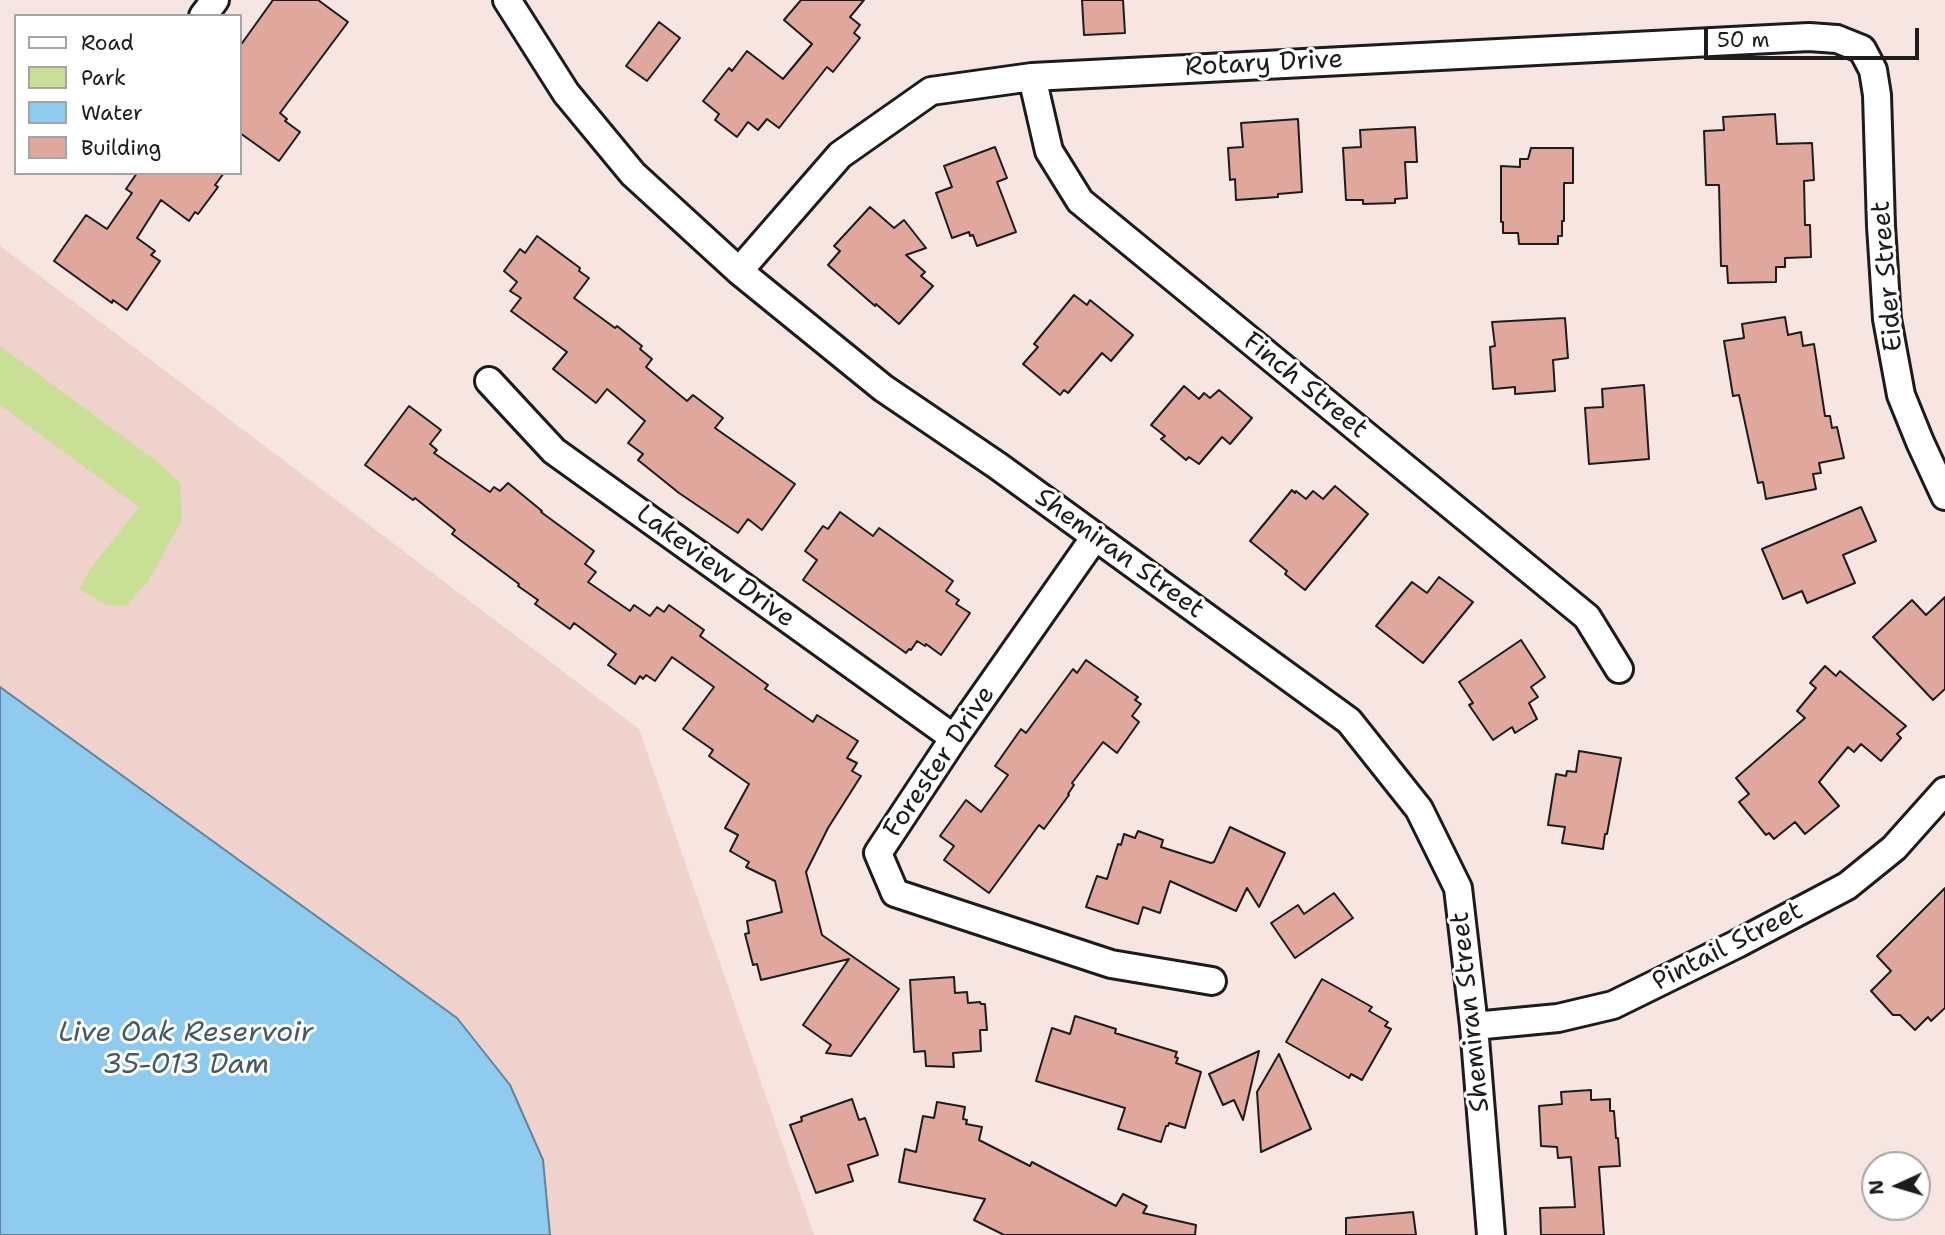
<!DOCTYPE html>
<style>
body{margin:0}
#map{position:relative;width:1945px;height:1235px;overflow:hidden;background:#f6e5e1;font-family:"Shantell Sans",sans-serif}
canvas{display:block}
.legend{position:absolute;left:14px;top:14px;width:228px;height:161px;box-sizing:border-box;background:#fff;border:2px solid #a4a4a4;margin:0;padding:9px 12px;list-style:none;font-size:21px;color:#1c1c1c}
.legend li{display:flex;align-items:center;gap:14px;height:35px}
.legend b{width:35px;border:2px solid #a4a4a4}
.north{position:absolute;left:1861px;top:1151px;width:70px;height:70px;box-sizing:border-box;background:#fff;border:2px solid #a4a4a4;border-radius:50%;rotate:266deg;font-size:19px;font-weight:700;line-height:28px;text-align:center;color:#1c1c1c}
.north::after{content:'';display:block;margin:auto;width:24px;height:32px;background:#1c1c1c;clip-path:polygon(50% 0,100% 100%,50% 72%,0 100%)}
.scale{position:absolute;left:1704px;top:28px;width:215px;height:32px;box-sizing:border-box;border:4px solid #1c1c1c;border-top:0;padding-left:9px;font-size:21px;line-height:24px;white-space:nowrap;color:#1c1c1c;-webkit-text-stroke:5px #fff;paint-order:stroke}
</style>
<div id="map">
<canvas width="1945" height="1235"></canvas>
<ul class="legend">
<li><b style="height:9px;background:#fff"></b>Road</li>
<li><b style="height:19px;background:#c8df95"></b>Park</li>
<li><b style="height:19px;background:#8fcaef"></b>Water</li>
<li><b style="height:19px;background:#e0a79c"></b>Building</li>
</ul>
<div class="north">N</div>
<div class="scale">50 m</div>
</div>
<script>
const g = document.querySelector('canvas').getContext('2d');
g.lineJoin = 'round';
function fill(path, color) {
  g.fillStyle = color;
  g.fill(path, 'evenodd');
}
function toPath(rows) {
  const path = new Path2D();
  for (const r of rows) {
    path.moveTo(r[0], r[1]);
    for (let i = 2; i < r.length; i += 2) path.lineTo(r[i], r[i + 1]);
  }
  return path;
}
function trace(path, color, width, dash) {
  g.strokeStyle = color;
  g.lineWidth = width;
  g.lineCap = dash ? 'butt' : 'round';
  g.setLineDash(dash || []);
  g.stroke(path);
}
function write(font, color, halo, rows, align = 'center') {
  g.font = font + ' "Shantell Sans",sans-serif';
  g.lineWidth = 6;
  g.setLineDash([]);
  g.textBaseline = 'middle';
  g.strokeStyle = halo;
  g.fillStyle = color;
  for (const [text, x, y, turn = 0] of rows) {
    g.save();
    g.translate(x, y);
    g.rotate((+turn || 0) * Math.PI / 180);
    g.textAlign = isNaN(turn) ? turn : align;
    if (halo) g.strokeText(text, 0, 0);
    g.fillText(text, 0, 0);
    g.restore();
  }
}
fill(toPath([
 [0,246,639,729,814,1235,550,1235,543,1160,457,1018,0,687]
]), '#efd2cc');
fill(toPath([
 [0,346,159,463,180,483,182,520,149,580,126,606,106,605,79,589,91,568,139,507,0,405]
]), '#c8df95');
const water = toPath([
 [0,687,457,1018,510,1085,543,1160,550,1235,0,1235,0,687]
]);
fill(water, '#8fcaef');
trace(water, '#61849b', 2);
const building = toPath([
 [273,0,318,0,348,22,280,113,287,119,285,121,300,132,279,161,240,133,240,46,273,0],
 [801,0,864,0,850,17,860,25,854,33,860,38,833,72,827,67,779,128,767,119,758,130,748,122,737,137,715,120,719,114,703,101,729,68,732,71,747,51,783,79,812,44,784,20,801,0],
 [1082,0,1123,0,1125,33,1084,35,1082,0],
 [659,22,680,38,647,81,626,66,659,22],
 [1775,114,1777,144,1812,143,1814,180,1804,181,1805,225,1810,225,1811,257,1785,258,1785,267,1776,267,1776,282,1728,283,1727,266,1721,266,1719,185,1706,185,1704,131,1724,130,1723,117,1775,114],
 [1298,119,1302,192,1278,194,1278,197,1236,200,1235,179,1230,180,1228,148,1243,147,1241,123,1298,119],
 [1415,127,1417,162,1405,162,1407,198,1395,199,1395,203,1363,204,1363,200,1346,200,1343,148,1361,147,1360,130,1415,127],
 [995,147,1007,178,997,182,1016,232,977,246,973,235,970,236,969,232,952,238,936,193,952,187,944,166,995,147],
 [1531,148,1573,148,1573,183,1564,183,1564,221,1562,221,1562,236,1558,236,1558,244,1519,244,1518,233,1503,233,1503,222,1501,222,1501,166,1520,167,1520,159,1528,159,1531,148],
 [137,173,224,173,215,185,218,187,198,214,195,212,189,221,161,200,137,238,155,251,151,255,160,261,127,310,113,300,112,303,54,261,86,215,107,229,132,193,126,189,137,173],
 [870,207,894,228,904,220,926,248,906,255,925,272,921,276,933,286,899,324,876,304,875,306,828,265,840,251,834,246,870,207],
 [537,236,580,268,579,271,589,278,574,298,615,328,617,326,642,346,640,349,652,359,646,367,687,401,693,395,723,418,715,428,795,484,762,530,748,519,738,533,679,493,638,460,643,454,628,443,645,421,607,389,596,403,553,369,567,352,511,311,521,298,510,291,517,282,504,271,520,249,525,253,537,236],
 [1074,295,1087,305,1090,300,1133,335,1111,361,1102,353,1068,393,1064,390,1060,395,1023,364,1038,347,1034,344,1074,295],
 [1785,317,1788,335,1801,332,1803,346,1814,344,1825,416,1830,416,1832,428,1837,427,1844,458,1819,463,1821,473,1813,474,1816,489,1766,499,1763,482,1758,483,1739,395,1733,396,1724,341,1744,338,1742,324,1785,317],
 [1565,318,1568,358,1553,360,1555,391,1515,394,1515,387,1493,389,1490,347,1495,346,1492,322,1565,318],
 [1644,385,1649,459,1589,464,1585,408,1603,407,1602,389,1644,385],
 [1184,386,1199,399,1204,393,1210,398,1219,390,1252,418,1230,444,1222,437,1199,464,1189,457,1186,460,1161,439,1165,436,1151,425,1184,386],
 [409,406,441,430,430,444,437,450,434,453,490,492,494,487,500,491,508,483,542,511,541,512,594,551,585,564,596,572,588,582,630,611,634,605,650,616,657,607,664,612,669,605,704,630,700,636,768,685,765,689,813,722,817,715,858,741,847,758,857,763,852,771,861,776,828,828,806,872,822,935,899,989,851,1056,826,1053,831,1045,803,1025,849,959,761,980,757,964,753,965,745,934,749,933,747,921,782,912,775,881,746,867,749,862,730,851,738,835,725,828,749,784,709,756,713,750,683,729,714,687,672,657,655,681,646,675,643,679,640,676,635,684,608,665,616,654,574,623,570,629,535,604,538,600,518,586,519,584,452,534,455,530,415,498,413,500,365,465,409,406],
 [1335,486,1368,514,1305,590,1285,574,1287,571,1250,541,1292,490,1295,493,1296,491,1306,499,1313,491,1323,499,1335,486],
 [1861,507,1876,541,1843,555,1855,583,1807,603,1802,591,1783,599,1762,549,1861,507],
 [840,512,873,536,879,528,953,581,946,591,959,600,956,604,970,613,941,655,926,644,925,646,917,641,911,650,909,649,906,653,803,580,817,560,805,551,823,526,828,529,840,512],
 [1439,577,1473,602,1423,663,1376,626,1412,582,1427,593,1439,577],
 [1945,597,1945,689,1933,700,1873,637,1912,600,1926,615,1945,597],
 [1521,640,1545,677,1531,687,1538,697,1529,703,1537,719,1515,733,1512,727,1493,740,1469,705,1473,703,1459,682,1521,640],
 [1086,660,1138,697,1135,700,1141,704,1132,716,1139,722,1117,753,1103,742,1072,783,1074,785,1068,794,1069,795,1044,829,1039,825,989,893,944,860,954,846,940,836,966,800,981,812,1008,775,995,766,1021,729,1026,733,1073,669,1077,673,1086,660],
 [1825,666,1836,676,1840,671,1906,726,1897,734,1901,738,1881,761,1861,744,1854,752,1848,747,1819,782,1839,806,1805,834,1795,822,1774,839,1769,833,1766,835,1739,802,1749,794,1736,778,1805,718,1797,711,1816,688,1810,683,1825,666],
 [1579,751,1621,758,1607,834,1605,834,1603,849,1562,843,1565,827,1548,825,1556,774,1566,776,1567,771,1576,772,1579,751],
 [1230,827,1285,853,1259,907,1247,888,1236,911,1170,881,1160,913,1143,907,1138,924,1086,907,1097,876,1107,879,1118,844,1121,845,1124,834,1135,838,1138,831,1163,840,1161,847,1211,863,1214,862,1230,827],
 [1945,888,1945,1008,1931,1021,1928,1017,1915,1030,1900,1015,1893,1015,1871,991,1891,971,1877,956,1945,888],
 [1334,893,1353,918,1295,958,1271,923,1298,905,1304,914,1334,893],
 [954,977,955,993,967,992,968,1003,980,1002,981,1004,985,1004,987,1030,980,1030,981,1051,953,1053,954,1067,926,1066,925,1051,914,1052,910,980,954,977],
 [1322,979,1372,1007,1369,1011,1388,1022,1385,1026,1391,1029,1362,1080,1351,1074,1349,1078,1286,1042,1322,979],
 [1075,1016,1116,1029,1115,1033,1177,1052,1175,1057,1178,1058,1176,1063,1201,1072,1185,1128,1169,1123,1168,1126,1166,1126,1161,1142,1118,1129,1125,1108,1036,1081,1052,1028,1070,1034,1075,1016],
 [1259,1051,1243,1120,1234,1100,1223,1105,1209,1074,1259,1051],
 [1279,1054,1311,1129,1261,1152,1257,1092,1279,1054],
 [1591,1090,1591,1100,1610,1099,1610,1111,1614,1111,1616,1138,1618,1138,1620,1166,1599,1167,1604,1235,1541,1235,1540,1208,1575,1207,1571,1157,1558,1158,1557,1147,1541,1146,1539,1106,1562,1104,1561,1092,1591,1090],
 [852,1099,859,1120,865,1118,878,1155,848,1165,853,1181,816,1193,790,1125,802,1121,801,1117,852,1099],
 [937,1102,965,1107,963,1119,967,1120,966,1124,982,1127,979,1140,1030,1166,1032,1162,1116,1206,1123,1194,1147,1206,1143,1213,1196,1225,1195,1235,1004,1235,974,1220,985,1199,899,1182,905,1149,916,1152,923,1116,934,1118,937,1102],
 [1413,1212,1416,1235,1346,1235,1346,1218,1413,1212]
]);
fill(building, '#e0a79c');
trace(building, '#1c1c1c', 2);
const minor = toPath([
 [507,0,566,93,633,174,739,271,883,388,998,466,1349,721,1419,809,1458,888,1474,1026,1491,1235],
 [203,16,215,0],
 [1032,77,1049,151,1080,201,1587,617,1619,669],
 [739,271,840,155,931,91,1032,77,1809,37,1837,39,1862,49,1873,70,1877,95,1881,226,1887,319,1901,395,1920,442,1945,496],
 [489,381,554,451,954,738],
 [1095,537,954,738,878,853,895,893,1111,964,1212,981],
 [1474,1026,1558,1018,1613,1005,1737,944,1847,886,1894,848,1945,791]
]);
trace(minor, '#1c1c1c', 32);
trace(minor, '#fff', 26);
write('26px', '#1c1c1c', '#fff', [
 ["Rotary Drive",1264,64,-3],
 ["Eider Street",1888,276,-95],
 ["Finch Street",1305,386,39],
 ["Shemiran Street",1119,554,36],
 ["Lakeview Drive",715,567,36],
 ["Forester Drive",940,762,-56],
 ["Pintail Street",1728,947,-27],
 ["Shemiran Street",1471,1012,-96]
]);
write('italic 28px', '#445966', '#fff', [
 ["Live Oak Reservoir",186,1034],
 ["35-013 Dam",186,1066]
]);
</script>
